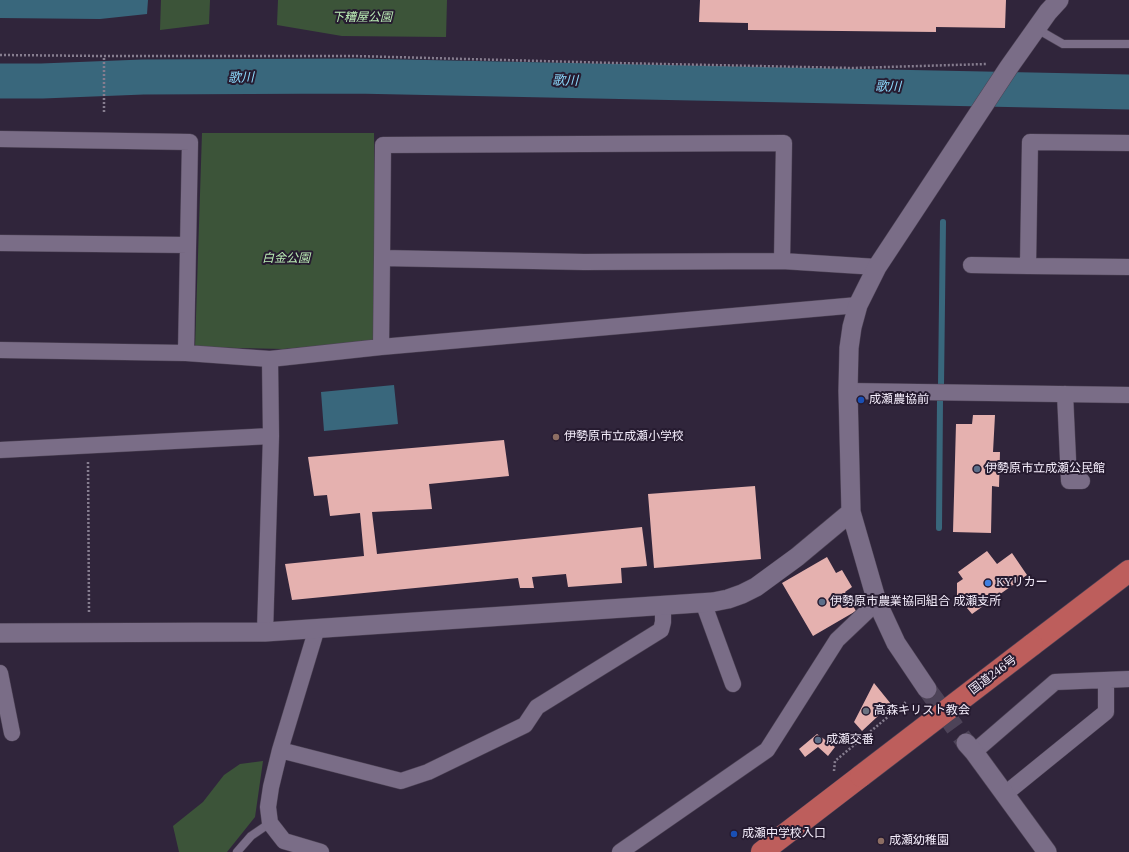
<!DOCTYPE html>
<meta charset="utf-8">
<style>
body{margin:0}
canvas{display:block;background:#30253b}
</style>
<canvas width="1129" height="852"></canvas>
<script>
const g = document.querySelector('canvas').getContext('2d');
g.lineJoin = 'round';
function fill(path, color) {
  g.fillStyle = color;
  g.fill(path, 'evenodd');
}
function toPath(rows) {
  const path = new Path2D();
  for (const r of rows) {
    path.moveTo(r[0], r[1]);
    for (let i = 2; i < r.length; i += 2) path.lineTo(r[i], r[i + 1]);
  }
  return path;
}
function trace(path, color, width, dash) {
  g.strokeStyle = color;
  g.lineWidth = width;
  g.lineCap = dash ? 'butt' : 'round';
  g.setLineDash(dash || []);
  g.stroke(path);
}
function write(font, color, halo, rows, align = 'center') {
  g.font = font + ' Lora,"Noto Sans JP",serif';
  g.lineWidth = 4;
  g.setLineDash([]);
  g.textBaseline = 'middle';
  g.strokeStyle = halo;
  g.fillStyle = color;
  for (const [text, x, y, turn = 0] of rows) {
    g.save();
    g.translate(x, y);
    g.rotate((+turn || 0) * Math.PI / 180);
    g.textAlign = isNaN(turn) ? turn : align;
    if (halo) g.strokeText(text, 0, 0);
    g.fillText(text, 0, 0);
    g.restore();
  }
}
fill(toPath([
 [161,0,210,0,209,24,160,30],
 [278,0,447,0,446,37,342,36,277,25],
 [202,133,374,133,376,341,283,349,195,347],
 [263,761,255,817,227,852,179,852,173,826,203,802,224,775,240,764]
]), '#3c5439');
fill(toPath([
 [0,0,148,0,147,14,100,19,0,18],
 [394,385,398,424,324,431,321,392]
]), '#39677c');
trace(toPath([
 [941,385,943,222],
 [939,528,940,401]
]), '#39677c', 6);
trace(toPath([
 [0,81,42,81,143,77,354,76,1129,92]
]), '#39677c', 35);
fill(toPath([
 [700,0,1006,0,1005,28,936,27,936,32,748,30,748,23,699,22],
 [973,415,995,415,993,452,1000,452,999,487,992,486,991,533,953,532,956,424,972,424],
 [504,440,509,476,429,484,432,509,372,512,377,554,642,527,647,566,621,568,622,583,568,587,566,574,532,577,534,588,520,588,518,578,292,600,285,564,364,556,360,513,330,516,327,495,314,496,308,457],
 [755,486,761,559,654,568,648,494],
 [987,551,997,564,1012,553,1027,575,972,614,957,596,957,583,963,579,958,572],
 [827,557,836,573,842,570,852,587,845,592,856,611,813,636,782,583],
 [874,683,891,704,862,731,854,722],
 [817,734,835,747,828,756,818,747,805,757,799,749]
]), '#e5b1af');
trace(toPath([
 [927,689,966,743]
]), '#4d4358', 19, [19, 10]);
const service = toPath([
 [1037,29,1063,44,1129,44],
 [237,852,251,836,270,823]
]);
const minor = toPath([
 [0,139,190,142,186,353],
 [1129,143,1030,142,1028,266,1129,267],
 [0,243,188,245],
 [782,261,784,143,383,145,382,258,584,262,782,261,877,267],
 [971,265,1028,266],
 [381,347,382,258],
 [0,350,186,353,270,359,381,347,858,305],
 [848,391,1129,395],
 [1065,394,1069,481,1082,481],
 [0,450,271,436],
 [703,602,733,684],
 [317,628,280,750,271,787,268,807,270,823,284,841,321,852],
 [265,632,271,436,270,359],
 [0,673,12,733],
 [280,750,401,781,428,772,525,725,537,707,661,630,663,622,663,606],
 [974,752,1055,682,1129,679],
 [1005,794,1106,712,1106,680],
 [620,852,767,750,837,640,877,602]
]);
const tertiary = toPath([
 [851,512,877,602,896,643,927,689],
 [0,633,265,632,713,602,728,599,742,594,756,587,797,557,851,512,848,391,849,348,852,327,858,305,877,267,1009,67,1048,12,1059,0],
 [966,743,974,752,1047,852]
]);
const trunk = toPath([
 [1032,645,1129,571],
 [762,852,861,776]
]);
trace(service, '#4d4355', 9);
trace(minor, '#4d4355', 17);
trace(tertiary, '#4d4355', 20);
trace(trunk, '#4d4355', 23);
trace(toPath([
 [0,55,104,56,355,56,615,63,853,68,987,64],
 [104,112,104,56],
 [88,462,89,613],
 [834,771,835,761,907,701]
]), '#867d8f', 2.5, [2, 2]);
trace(service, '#7a6d87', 8);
trace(minor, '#7a6d87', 16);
trace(tertiary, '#7a6d87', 19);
trace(trunk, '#bd5e5c', 22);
const trunkBridge = toPath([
 [861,776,1032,645]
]);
trace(trunkBridge, '#4d4355', 23, []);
trace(trunkBridge, '#bd5e5c', 22);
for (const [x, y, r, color] of [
 [861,400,4,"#1a4fb4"],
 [556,437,4,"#8d6e63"],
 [977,469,4,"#5c6f8a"],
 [988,583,4,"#3f7fe0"],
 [822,602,4,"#5c6f8a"],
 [866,711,4,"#6b7280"],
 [818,740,4,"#5c6f8a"],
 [734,834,4,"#1a4fb4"],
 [881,841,4,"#8d6e63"]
]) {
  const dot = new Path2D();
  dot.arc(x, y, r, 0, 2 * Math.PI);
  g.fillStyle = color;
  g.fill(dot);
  trace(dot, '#261b30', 1.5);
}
write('italic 12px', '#baebb4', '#261b30', [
 ["下糟屋公園",362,18],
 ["白金公園",286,259]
]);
write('12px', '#f4edfb', '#261b30', [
 ["成瀬農協前",869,400],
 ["伊勢原市立成瀬小学校",564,437],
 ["伊勢原市立成瀬公民館",985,469],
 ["KYリカー",996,583],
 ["伊勢原市農業協同組合 成瀬支所",830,602],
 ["高森キリスト教会",874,711],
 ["成瀬交番",826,740],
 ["成瀬中学校入口",742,834],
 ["成瀬幼稚園",889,841]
], 'left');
write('12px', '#f4edfb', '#261b30', [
 ["国道246号",993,675,-37]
]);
write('italic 13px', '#8ddafd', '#261b30', [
 ["歌川",241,78,-1],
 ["歌川",565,81,1],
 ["歌川",888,87,1]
]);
</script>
